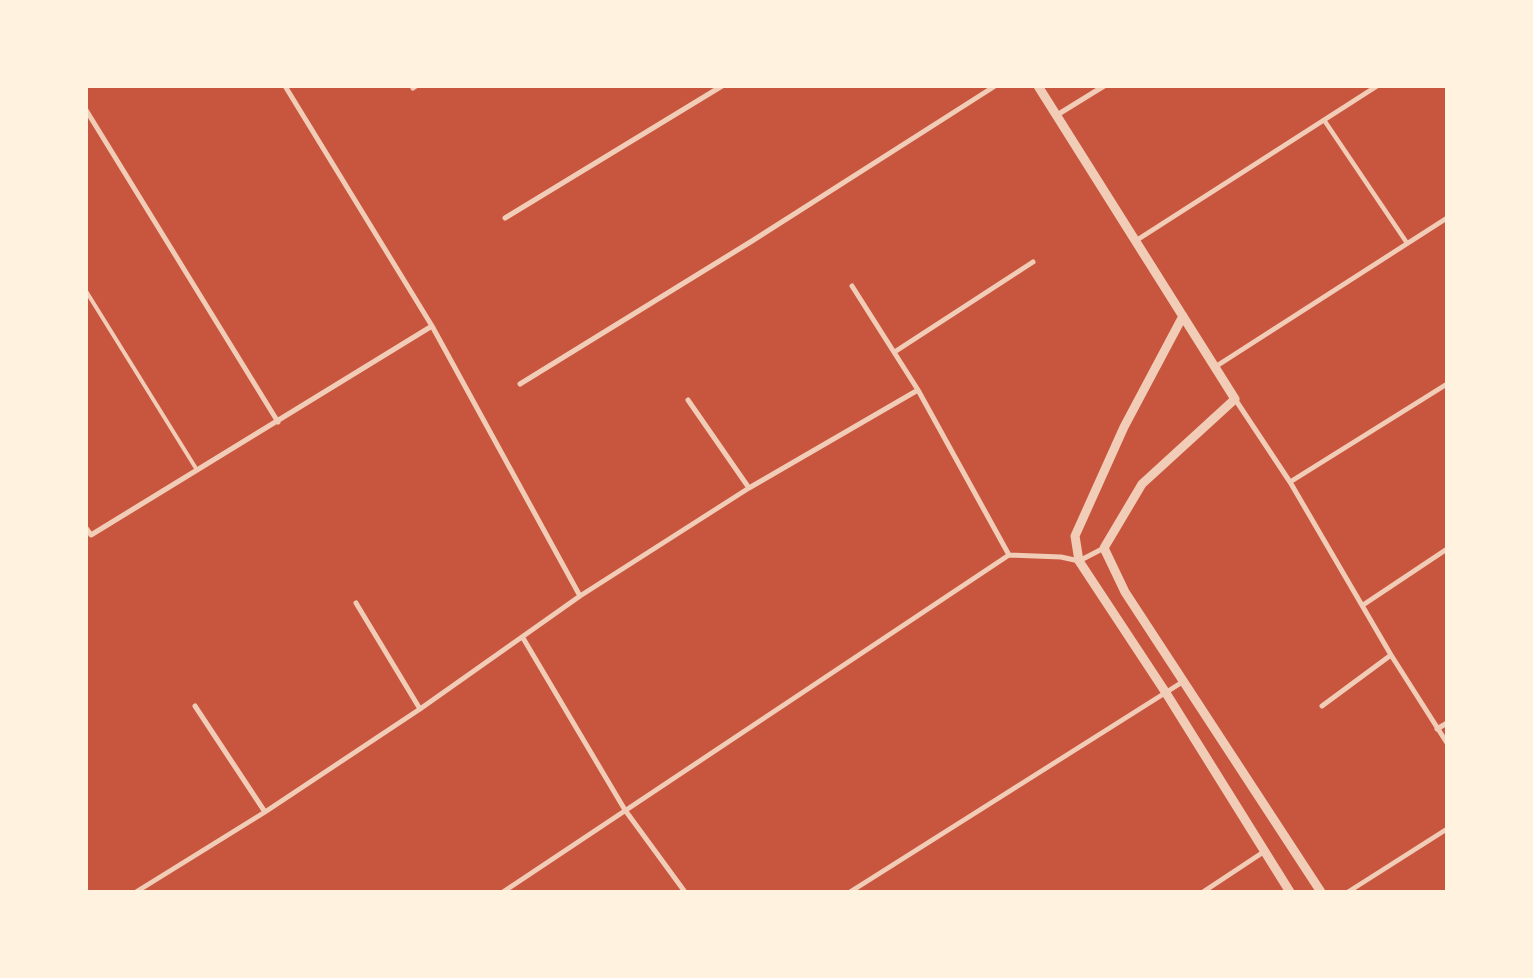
<!DOCTYPE html>
<style>
body{margin:0}
#map{position:relative;width:1533px;height:978px;overflow:hidden;background:#c8553d;font-family:Raleway,sans-serif}
canvas{display:block}
.frame{position:absolute;inset:0;border:88px solid #fff3e0;pointer-events:none}
</style>
<div id="map">
<canvas width="1533" height="978"></canvas>
<div class="frame"></div>
</div>
<script>
const g = document.querySelector('canvas').getContext('2d');
g.lineJoin = 'round';
function toPath(rows) {
  const path = new Path2D();
  for (const r of rows) {
    path.moveTo(r[0], r[1]);
    for (let i = 2; i < r.length; i += 2) path.lineTo(r[i], r[i + 1]);
  }
  return path;
}
function trace(path, color, width, dash) {
  g.strokeStyle = color;
  g.lineWidth = width;
  g.lineCap = dash ? 'butt' : 'round';
  g.setLineDash(dash || []);
  g.stroke(path);
}
trace(toPath([
 [86,291,197,470]
]), '#f1ccb7', 4);
trace(toPath([
 [1324,120,1407,243],
 [1348,892,1447,829]
]), '#f1ccb7', 4.5);
trace(toPath([
 [285,86,432,326,580,596],
 [413,88,416,86],
 [86,110,278,422],
 [1057,115,1104,86],
 [505,218,722,86],
 [1137,240,1377,86],
 [852,286,918,390,1009,555],
 [896,351,1033,262],
 [1215,367,1447,218],
 [520,384,752,241,995,86],
 [1235,399,1290,482,1391,655,1447,743],
 [688,400,749,488],
 [1290,482,1447,384],
 [86,528,91,535,432,326],
 [356,603,420,709],
 [1363,605,1447,549],
 [523,638,625,810,685,892],
 [195,706,265,812],
 [1322,706,1391,655],
 [1437,729,1447,723],
 [136,892,265,812,420,709,580,596,749,488,918,390],
 [503,892,1009,555,1061,557,1079,561,1104,548],
 [850,892,1184,681],
 [1203,892,1265,851]
]), '#f1ccb7', 5);
trace(toPath([
 [1038,86,1235,399,1142,484,1104,548,1125,592,1321,892],
 [1183,316,1124,427,1075,536,1079,561,1166,693,1290,892]
]), '#f1ccb7', 9);
</script>
